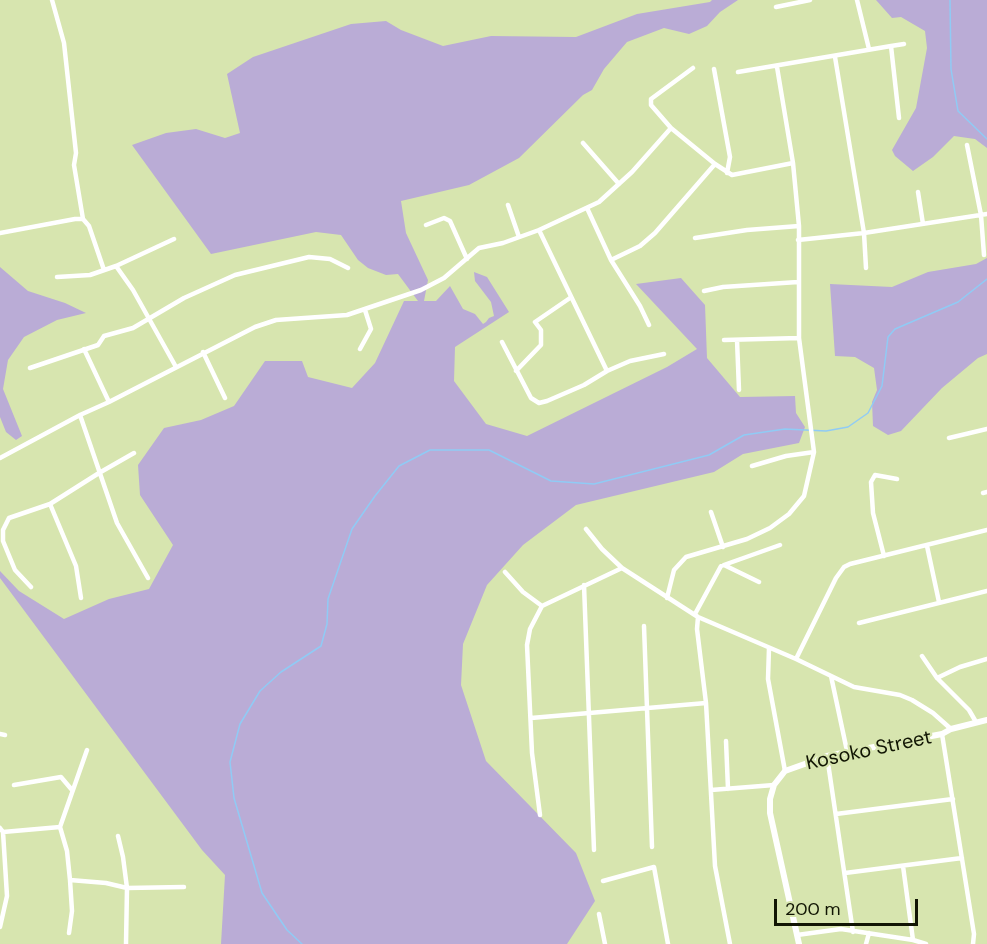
<!DOCTYPE html>
<style>
body{margin:0}
#map{position:relative;width:987px;height:944px;overflow:hidden;background:#d7e5af;font-family:"DM Sans",sans-serif}
canvas{display:block}
.scale{position:absolute;left:774px;top:899px;width:144px;height:27px;box-sizing:border-box;border:3px solid #111503;border-top:0;padding-left:8px;font-size:18px;line-height:21px;white-space:nowrap;color:#111503;-webkit-text-stroke:4px #d7e5af;paint-order:stroke}
</style>
<div id="map">
<canvas width="987" height="944"></canvas>
<div class="scale">200 m</div>
</div>
<script>
const g = document.querySelector('canvas').getContext('2d');
g.lineJoin = 'round';
function fill(path, color) {
  g.fillStyle = color;
  g.fill(path, 'evenodd');
}
function toPath(rows) {
  const path = new Path2D();
  for (const r of rows) {
    path.moveTo(r[0], r[1]);
    for (let i = 2; i < r.length; i += 2) path.lineTo(r[i], r[i + 1]);
  }
  return path;
}
function trace(path, color, width, dash) {
  g.strokeStyle = color;
  g.lineWidth = width;
  g.lineCap = dash ? 'butt' : 'round';
  g.setLineDash(dash || []);
  g.stroke(path);
}
function write(font, color, halo, rows, align = 'center') {
  g.font = font + ' "DM Sans",sans-serif';
  g.lineWidth = 4.5;
  g.setLineDash([]);
  g.textBaseline = 'middle';
  g.strokeStyle = halo;
  g.fillStyle = color;
  for (const [text, x, y, turn = 0] of rows) {
    g.save();
    g.translate(x, y);
    g.rotate((+turn || 0) * Math.PI / 180);
    g.textAlign = isNaN(turn) ? turn : align;
    if (halo) g.strokeText(text, 0, 0);
    g.fillText(text, 0, 0);
    g.restore();
  }
}
fill(toPath([
 [712,0,738,0,720,12,707,26,689,34,664,28,627,42,604,69,592,90,583,95,519,158,469,185,401,201,406,233,428,280,424,301,436,301,450,286,463,309,475,314,483,324,486,322,489,318,494,316,491,302,475,281,474,272,487,277,509,312,455,347,454,381,486,424,527,436,667,367,697,349,636,284,681,278,705,305,707,358,740,397,795,396,796,413,805,427,799,443,743,454,714,472,576,505,523,545,487,585,463,644,461,685,486,761,576,853,595,901,567,944,221,944,225,875,202,850,0,578,0,571,19,591,64,619,109,599,149,589,173,545,140,495,138,465,164,428,201,420,234,406,265,361,302,361,308,377,352,388,375,363,404,301,418,301,398,274,386,275,368,268,358,260,341,235,316,232,211,254,132,145,166,133,196,129,225,138,240,133,227,74,253,57,351,24,386,21,401,30,443,46,491,36,576,37,637,14,710,2],
 [876,0,987,0,987,148,975,139,954,136,933,157,913,171,895,156,892,150,916,108,927,48,925,31,901,17,892,18],
 [987,258,987,354,978,358,942,388,901,431,888,435,873,426,872,402,877,390,874,368,855,357,835,356,830,284,892,287,928,272,976,264],
 [0,267,28,291,65,303,86,313,57,320,24,337,8,360,3,389,22,436,16,440,6,432,0,417]
]), '#baacd6');
trace(toPath([
 [950,0,951,69,958,111,987,139],
 [302,944,287,930,262,893,234,798,230,762,240,724,260,691,281,672,321,646,327,624,328,599,352,529,375,496,399,466,430,450,489,450,551,481,594,484,709,455,744,435,785,429,826,431,848,427,868,413,882,386,888,337,895,329,958,302,987,279]
]), '#90cbf5', 1.5);
trace(toPath([
 [52,0,64,43,76,153,74,165,83,219],
 [857,0,869,49],
 [776,7,810,0],
 [891,46,904,44],
 [835,57,864,233,866,268],
 [777,67,793,163],
 [714,69,730,157,727,173],
 [738,72,891,46,899,118],
 [671,128,651,105,651,99,693,68],
 [583,143,619,184],
 [967,145,981,215,984,255],
 [918,192,923,224],
 [508,205,519,237],
 [587,208,611,260,640,306,649,325],
 [426,225,444,218,450,221,467,259],
 [539,230,607,371],
 [0,233,75,219,83,219,89,226,104,270],
 [695,238,747,230,799,226],
 [798,240,864,233,987,214],
 [611,260,640,246,655,233,715,164],
 [116,266,133,290,176,367],
 [57,277,90,275,116,266,174,239],
 [704,291,723,287,798,282],
 [724,340,799,338],
 [737,340,739,390],
 [502,342,531,398,539,403,547,401,584,385,607,371,630,361,664,354],
 [84,349,109,402],
 [360,349,371,329,365,310],
 [203,352,225,398],
 [30,368,98,345,104,336,133,328,184,298,235,275,309,257,330,259,348,268],
 [516,371,541,345,541,330,535,322,570,298],
 [80,415,117,523,148,578],
 [949,438,987,429],
 [0,458,80,415,109,402,255,327,276,320,347,315,421,290,444,278,479,248,503,243,539,230,599,202,632,172,671,128,715,164,732,175,793,163,799,226,799,338,814,452,804,496,789,514,770,528,747,539,686,557,674,570,667,598],
 [752,466,786,456,814,452],
 [983,493,987,492],
 [50,504,76,566,81,598],
 [711,512,723,547],
 [586,529,602,549,622,568,698,617,796,659,854,687,900,695,912,700,933,713,951,729],
 [927,546,939,602],
 [884,556,873,513,871,482,875,475,897,479],
 [724,565,759,582],
 [505,572,523,592,542,606],
 [584,585,594,850],
 [31,587,15,570,3,541,3,530,9,518,50,504,99,473,134,453],
 [695,614,721,566,780,545],
 [698,617,697,629,706,703,715,866,730,944],
 [859,623,987,591],
 [644,626,652,847],
 [769,648,768,679,785,771],
 [922,656,937,678,969,710,976,722],
 [796,659,836,578,844,567,850,564,987,530],
 [831,676,847,751],
 [937,678,960,667,987,659],
 [531,718,706,703],
 [0,734,5,735],
 [942,734,974,934,973,944],
 [726,741,728,789],
 [827,756,853,932],
 [14,785,61,777,72,790],
 [711,790,774,785],
 [836,814,953,799],
 [540,815,532,753,527,645,530,629,542,606,622,568],
 [0,828,3,832,7,896,0,927],
 [3,832,60,827],
 [118,836,123,857,127,888,126,944],
 [903,866,913,940],
 [845,873,962,858],
 [70,880,106,883,127,888,184,887],
 [603,881,654,867,668,944],
 [599,914,605,944],
 [69,933,72,911,70,880,67,851,60,827,87,750],
 [797,935,841,929,913,940,926,944],
 [866,944,869,933]
]), '#fff', 4.5);
trace(toPath([
 [799,944,770,813,770,799,774,785,785,771,827,756,942,734,951,729,987,720]
]), '#fff', 6);
write('20px', '#111503', '#d7e5af', [
 ["Kosoko Street",869,751,-12]
]);
</script>
